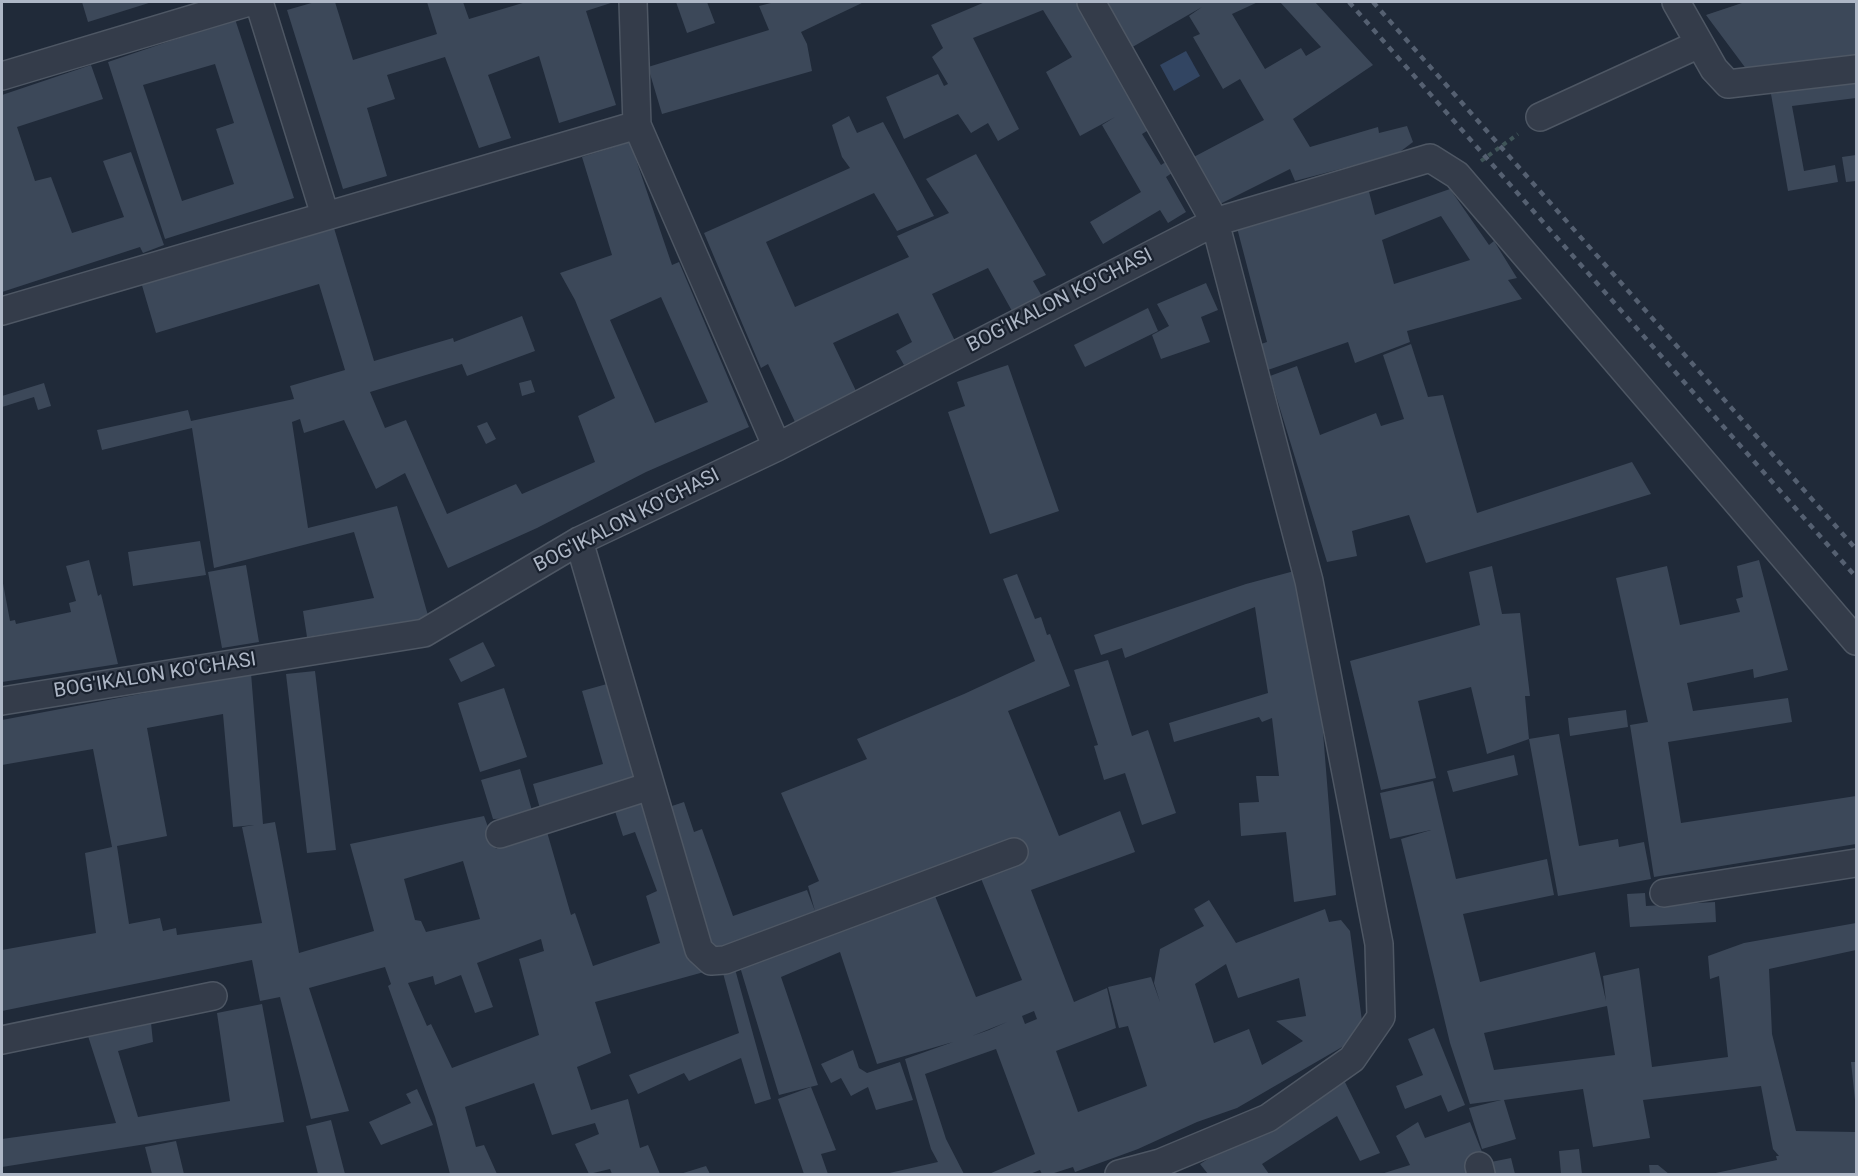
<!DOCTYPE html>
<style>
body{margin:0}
#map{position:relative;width:1858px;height:1176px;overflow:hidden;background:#202a39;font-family:Roboto,sans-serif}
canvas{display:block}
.frame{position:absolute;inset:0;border:3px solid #aeb7c6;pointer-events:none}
</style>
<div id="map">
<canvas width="1858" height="1176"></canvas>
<div class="frame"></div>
</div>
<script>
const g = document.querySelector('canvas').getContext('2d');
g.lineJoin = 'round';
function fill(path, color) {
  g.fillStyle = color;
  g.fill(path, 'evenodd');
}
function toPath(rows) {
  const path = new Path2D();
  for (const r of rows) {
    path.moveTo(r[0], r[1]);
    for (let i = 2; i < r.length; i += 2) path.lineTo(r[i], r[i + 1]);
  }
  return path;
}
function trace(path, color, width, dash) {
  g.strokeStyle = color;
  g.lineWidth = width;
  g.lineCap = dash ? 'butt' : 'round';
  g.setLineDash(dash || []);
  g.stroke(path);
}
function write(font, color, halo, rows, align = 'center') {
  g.font = font + ' Roboto,sans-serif';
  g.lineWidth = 4.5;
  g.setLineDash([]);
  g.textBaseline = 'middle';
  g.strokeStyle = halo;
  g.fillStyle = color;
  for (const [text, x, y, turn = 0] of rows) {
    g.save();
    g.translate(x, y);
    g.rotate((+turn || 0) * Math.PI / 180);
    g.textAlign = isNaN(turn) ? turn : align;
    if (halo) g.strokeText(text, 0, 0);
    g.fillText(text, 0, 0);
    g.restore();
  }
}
fill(toPath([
 [1186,51,1200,76,1174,91,1160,65]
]), '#324562');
fill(toPath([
 [82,2,152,2,88,22],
 [315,2,335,2,353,60,437,34,427,2,463,2,469,19,526,2,614,2,586,11,616,105,559,123,539,56,488,75,511,138,479,148,445,57,387,75,395,99,367,108,387,176,343,189,287,10],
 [676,2,707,2,715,23,687,33],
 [775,2,864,2,801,32,807,44,812,71,662,114,648,67,769,30,759,6],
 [985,2,1079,2,1157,125,1142,134,1161,165,1172,158,1178,169,1166,177,1186,212,1168,223,1160,210,1103,244,1090,222,1141,192,1102,125,1115,117,1080,136,1046,72,1072,57,1043,10,973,38,1019,129,998,141,988,123,971,133,958,114,904,139,886,97,938,74,944,86,948,84,932,57,943,48,931,25],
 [1101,2,1258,2,1232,14,1265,69,1301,48,1306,56,1321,47,1280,2,1315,2,1373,65,1293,119,1310,147,1378,127,1379,133,1407,126,1413,142,1397,154,1295,181,1290,169,1212,208,1188,160,1264,120,1240,79,1223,89,1193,37,1200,34,1189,16,1202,7,1129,49],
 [1745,2,1856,2,1856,59,1747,70,1706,15],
 [235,19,294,198,165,239,108,62],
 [215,64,234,123,216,129,234,184,182,201,143,85],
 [91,65,103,99,17,127,35,181,51,177,72,233,124,217,103,161,131,152,164,245,143,253,140,247,2,292,2,95],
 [1856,73,1856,98,1792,106,1804,171,1835,165,1838,182,1788,191,1771,94,1790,91,1789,82],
 [849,116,857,133,883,122,934,216,897,231,874,193,766,242,795,307,909,257,897,236,949,213,926,179,976,154,1046,275,1033,281,1043,298,1012,311,988,268,932,294,955,341,904,365,896,351,912,342,898,313,833,343,857,393,795,422,768,364,761,368,704,233,850,168,842,157,832,125],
 [630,142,672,265,679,262,749,427,646,472,537,528,448,568,405,473,376,489,344,420,304,433,300,419,292,422,308,528,397,506,429,619,307,637,303,611,374,598,354,532,214,568,192,428,102,450,97,430,188,410,191,421,294,399,290,386,345,370,319,284,156,333,141,282,334,228,374,361,453,338,454,342,522,316,535,351,467,376,462,364,370,392,385,428,406,420,447,514,516,484,522,494,595,462,578,416,615,398,575,300,560,273,612,255,582,157],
 [661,297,708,402,655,423,610,320],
 [1856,155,1856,181,1846,182,1842,157],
 [1367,184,1375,215,1450,189,1489,245,1494,241,1517,278,1508,280,1522,299,1407,331,1410,342,1355,363,1348,342,1265,371,1258,345,1267,342,1236,224],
 [1441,216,1470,260,1394,284,1382,240],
 [1206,283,1218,310,1201,317,1210,342,1161,359,1152,335,1169,326,1157,304],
 [1148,308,1158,331,1085,367,1074,345],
 [1411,344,1428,397,1443,395,1477,513,1632,462,1651,494,1426,563,1409,515,1352,531,1357,556,1327,562,1270,376,1297,366,1320,435,1376,413,1381,426,1404,419,1383,355],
 [1008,365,1059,511,990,534,948,412,965,406,957,382],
 [531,380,535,392,522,396,519,383],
 [44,383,51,406,38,410,34,397,2,407,2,396],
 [487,422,496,439,486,444,477,426],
 [200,541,206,575,133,586,128,552],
 [89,560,98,596,101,594,118,664,2,682,2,578,10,621,15,620,16,624,71,612,69,603,76,601,66,566],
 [1759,560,1788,670,1754,678,1753,669,1687,683,1693,711,1788,698,1792,722,1668,742,1681,823,1856,796,1856,844,1654,877,1630,725,1648,722,1616,578,1667,566,1680,625,1740,612,1736,599,1743,597,1737,566],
 [246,565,259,642,222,648,208,572],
 [1492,566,1502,614,1520,613,1530,696,1525,696,1529,739,1487,754,1471,687,1418,701,1436,778,1381,790,1350,661,1480,625,1469,572],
 [1298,570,1319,682,1336,895,1294,902,1286,832,1241,836,1239,803,1259,802,1256,776,1279,776,1272,718,1262,722,1259,717,1174,742,1169,723,1268,693,1255,607,1125,658,1122,648,1101,655,1094,635,1246,584],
 [1017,574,1035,619,1041,617,1047,635,1050,634,1070,686,1008,711,1059,836,1120,811,1135,852,1031,890,1074,1002,1107,988,1116,1028,1056,1051,1078,1112,1147,1086,1128,1026,1119,1028,1108,987,1151,977,1160,1002,1154,983,1160,949,1204,926,1194,909,1209,900,1236,943,1325,909,1329,922,1341,920,1350,931,1362,1021,1349,1043,1237,1108,1197,1122,1138,1149,1075,1172,1073,1167,1051,1174,1042,1174,1040,1170,1030,1174,989,1174,1035,1154,996,1049,925,1074,946,1139,964,1174,885,1174,938,1162,931,1149,905,1059,953,1042,877,1064,840,952,781,977,818,1085,779,1095,740,967,935,896,976,997,1022,980,980,876,1026,859,1018,842,714,952,663,809,684,802,694,832,702,829,733,916,807,890,815,911,808,886,819,881,781,793,867,759,857,739,964,694,1035,661,1003,579],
 [1226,964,1238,998,1299,978,1306,1016,1276,1021,1303,1041,1262,1065,1249,1029,1214,1043,1195,984],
 [1034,1011,1037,1019,1025,1024,1022,1016],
 [1007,1022,989,1030,972,1036],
 [483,642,495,666,461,682,449,659],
 [1108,660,1132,736,1148,730,1176,813,1142,825,1125,773,1104,780,1094,746,1098,745,1074,670],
 [315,671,336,850,307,853,286,674],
 [251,673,263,824,275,822,299,953,374,931,350,844,484,816,496,849,545,825,571,915,575,913,593,966,660,943,646,896,657,891,635,832,623,836,614,808,644,795,704,972,595,1002,611,1053,577,1067,591,1110,628,1099,640,1148,648,1145,660,1174,612,1174,610,1169,589,1174,575,1144,599,1134,595,1123,552,1135,534,1083,465,1107,476,1147,484,1145,497,1174,450,1174,435,1117,388,986,391,984,385,967,309,988,349,1111,311,1119,280,997,260,1001,252,960,2,1011,2,950,96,933,85,853,112,847,93,749,2,765,2,720],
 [223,714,233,827,254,825,242,827,262,923,177,935,176,928,163,931,160,918,129,924,117,846,167,836,147,728],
 [463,861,480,919,426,932,421,921,415,920,404,879],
 [541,939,544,951,519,959,539,1035,452,1068,431,1024,427,1026,408,983,433,976,435,985,461,975,475,1013,493,1007,477,963],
 [614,682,644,782,541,812,533,784,603,764,582,691],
 [504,688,527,757,480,772,458,703],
 [1626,710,1628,727,1570,736,1568,718],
 [1559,734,1579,846,1618,839,1619,847,1644,842,1651,879,1558,896,1529,739],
 [1514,755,1518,775,1453,792,1447,771],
 [520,769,533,814,520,818,493,819,481,780],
 [1433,781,1456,879,1547,859,1554,895,1463,914,1480,982,1595,952,1606,1001,1603,976,1639,968,1652,1067,1728,1057,1719,976,1710,979,1708,956,1744,943,1856,923,1856,950,1769,969,1772,1034,1796,1131,1856,1132,1856,1174,1711,1174,1777,1160,1776,1156,1779,1156,1773,1149,1761,1086,1643,1100,1650,1138,1593,1147,1583,1089,1504,1100,1516,1139,1482,1149,1469,1108,1501,1100,1470,1104,1450,1043,1401,839,1431,830,1390,839,1380,793],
 [1607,1006,1615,1055,1494,1070,1484,1033],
 [1645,893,1646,906,1715,902,1716,922,1630,927,1627,894],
 [735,969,771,1099,755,1104,741,1058,689,1081,684,1073,638,1094,629,1075,739,1033,723,973],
 [262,1004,284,1122,2,1167,2,1139,116,1123,88,1036,151,1023,153,1042,118,1051,138,1117,230,1101,217,1013],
 [1434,1028,1465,1105,1448,1112,1441,1095,1405,1109,1396,1086,1423,1075,1408,1039],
 [853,1050,859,1068,867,1073,900,1062,913,1100,876,1110,868,1087,851,1096,841,1078,831,1083,821,1064],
 [1851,1062,1856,1062,1856,1100,1855,1100],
 [1342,1076,1380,1153,1360,1161,1337,1116,1262,1164,1269,1174,1208,1174,1200,1164],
 [811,1087,836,1150,821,1154,828,1174,804,1174,778,1099],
 [417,1089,433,1125,381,1145,369,1122,411,1103,406,1094],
 [331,1120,345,1174,318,1174,306,1126],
 [1418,1122,1425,1138,1470,1122,1484,1157,1473,1174,1381,1174,1410,1165,1396,1136],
 [176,1141,184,1174,152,1174,145,1147],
 [1579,1149,1582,1174,1561,1174,1559,1151],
 [1511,1158,1515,1174,1489,1174,1486,1163],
 [1649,1165,1658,1165,1669,1174,1650,1174],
 [706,1166,710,1174,680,1174]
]), '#3c4859');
const street = toPath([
 [259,2,325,215],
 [633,2,637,125,777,447],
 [1091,2,1215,222,1309,581,1379,944,1381,1017,1352,1059,1268,1118,1160,1163,1119,1174],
 [1676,2,1714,69,1728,84,1856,69],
 [2,76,249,2],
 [1540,117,1699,44],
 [2,311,637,125],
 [579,541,699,950,711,961,725,960,1014,852],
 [2,701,424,633,579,541,777,447,1215,222,1430,158,1457,175,1856,641],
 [500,834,650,786],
 [1664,893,1856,863],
 [2,1040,213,996],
 [1479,1166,1481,1174]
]);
trace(street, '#4e5764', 30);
trace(toPath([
 [1481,161,1518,134]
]), '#3f5458', 4, [4.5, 4.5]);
trace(street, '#343c4a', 27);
trace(toPath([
 [1349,2,1856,577],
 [1373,2,1856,549]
]), '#556071', 4.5, [6, 6]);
write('20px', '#aeb7c6', '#19212e', [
 ["BOG'IKALON KO'CHASI",1060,301,-27],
 ["BOG'IKALON KO'CHASI",627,521,-27],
 ["BOG'IKALON KO'CHASI",155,676,-9]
]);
</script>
